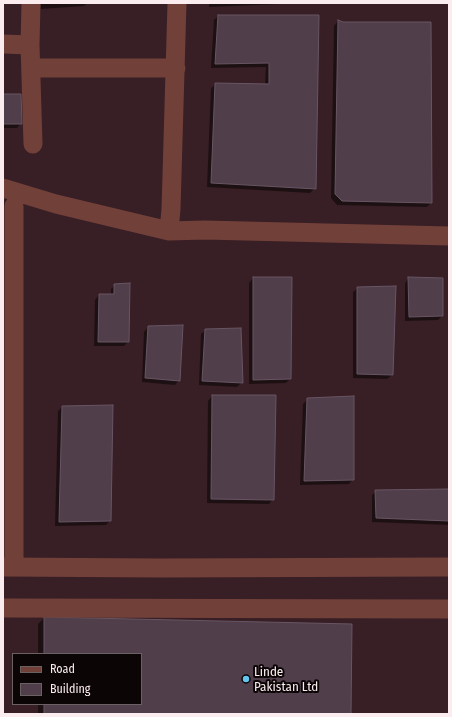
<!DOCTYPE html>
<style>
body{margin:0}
#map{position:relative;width:452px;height:717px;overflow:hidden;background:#28151a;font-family:"Fira Sans Condensed",sans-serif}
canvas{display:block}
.frame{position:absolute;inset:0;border:4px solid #fbecef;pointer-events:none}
.legend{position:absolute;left:12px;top:653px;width:130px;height:52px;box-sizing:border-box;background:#0b0506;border:1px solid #6b6163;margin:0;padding:5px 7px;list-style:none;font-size:12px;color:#fbecef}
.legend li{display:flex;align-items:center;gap:8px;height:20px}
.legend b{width:20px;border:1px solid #6b6163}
</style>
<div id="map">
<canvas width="452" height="717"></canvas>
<div class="frame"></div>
<ul class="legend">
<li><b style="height:5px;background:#714039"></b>Road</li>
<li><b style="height:11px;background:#503e4b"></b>Building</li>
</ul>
</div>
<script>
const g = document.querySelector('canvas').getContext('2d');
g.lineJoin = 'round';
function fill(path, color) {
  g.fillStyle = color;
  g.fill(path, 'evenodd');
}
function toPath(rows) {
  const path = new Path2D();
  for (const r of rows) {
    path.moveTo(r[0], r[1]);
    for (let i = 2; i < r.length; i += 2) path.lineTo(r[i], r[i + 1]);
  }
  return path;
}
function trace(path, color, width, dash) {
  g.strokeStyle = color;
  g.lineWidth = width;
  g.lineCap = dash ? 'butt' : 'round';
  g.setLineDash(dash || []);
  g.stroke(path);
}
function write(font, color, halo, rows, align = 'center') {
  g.font = font + ' "Fira Sans Condensed",sans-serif';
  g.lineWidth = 4;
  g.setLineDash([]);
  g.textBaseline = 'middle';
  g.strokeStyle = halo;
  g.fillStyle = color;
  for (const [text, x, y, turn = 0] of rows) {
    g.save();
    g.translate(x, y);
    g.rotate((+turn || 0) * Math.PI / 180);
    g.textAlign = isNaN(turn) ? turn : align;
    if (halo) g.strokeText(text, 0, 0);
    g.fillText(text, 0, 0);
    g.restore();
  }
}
fill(toPath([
 [3,3,449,3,449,714,3,714],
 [13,654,141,654,141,704,13,704]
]), '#381e25');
fill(toPath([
 [41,3,87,3,84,6,41,9],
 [209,3,305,3,209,7],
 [218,16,318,16,315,188,310,193,207,187,211,89,215,84,265,85,266,67,211,68,214,20],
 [338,21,342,23,431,203,427,207,337,205,331,198,334,26],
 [3,95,21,123,17,128,3,128],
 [449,135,449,201,448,201],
 [253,278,290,379,286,383,249,384,249,283],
 [409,278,442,316,438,320,405,321,405,283],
 [115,285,128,342,124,346,94,346,95,300,99,295,111,295,111,289],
 [358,288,392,375,387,379,353,378,353,292],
 [148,327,179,380,175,385,142,382,144,332],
 [206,330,242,382,237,387,199,385,201,334],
 [212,396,273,499,269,504,207,503,208,401],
 [308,399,353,479,349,484,300,485,303,404],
 [62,407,110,521,106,525,55,526,58,411],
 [449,490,449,525,372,522,372,495,376,491],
 [44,618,350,714,38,714,38,704,141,704,141,654,38,654,38,624]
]), '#0007');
const building = toPath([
 [218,15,319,15,316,189,211,183,215,83,269,84,269,63,215,64,218,15],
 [338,20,343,22,431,22,432,203,342,201,335,194,338,20],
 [3,94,21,94,22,124,3,124,3,94],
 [253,277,292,277,291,379,253,380,253,277],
 [408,277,443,278,443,316,409,317,408,277],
 [130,283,129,342,98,342,99,294,114,294,114,284,130,283],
 [396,286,393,375,357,374,357,287,396,286],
 [183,325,180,381,145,378,148,326,183,325],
 [241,328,243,383,202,381,205,329,241,328],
 [212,395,276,395,274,500,211,499,212,395],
 [354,396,354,480,304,481,307,398,354,396],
 [113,405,111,521,59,522,62,406,113,405],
 [449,489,449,521,376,518,375,490,449,489],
 [44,617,352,624,351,714,44,714,44,704,141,704,141,654,44,654,44,617]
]);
fill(building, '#503e4b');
trace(building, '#685563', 1);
trace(toPath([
 [31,3,30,45,33,144],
 [3,44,30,45],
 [31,68,176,68],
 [3,188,56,204,169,231,205,230,449,236],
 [14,206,14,567],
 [169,231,171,209,177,3],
 [3,567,161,568,449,567],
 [3,608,449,609]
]), '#714039', 19);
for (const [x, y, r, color] of [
 [246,679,4,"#64c5ee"]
]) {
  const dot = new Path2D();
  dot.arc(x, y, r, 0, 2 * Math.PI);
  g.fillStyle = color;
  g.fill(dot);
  trace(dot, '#0b0506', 1.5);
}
write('13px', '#fbecef', '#0b0506', [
 ["Linde",254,672],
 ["Pakistan Ltd",254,687]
], 'left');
</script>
